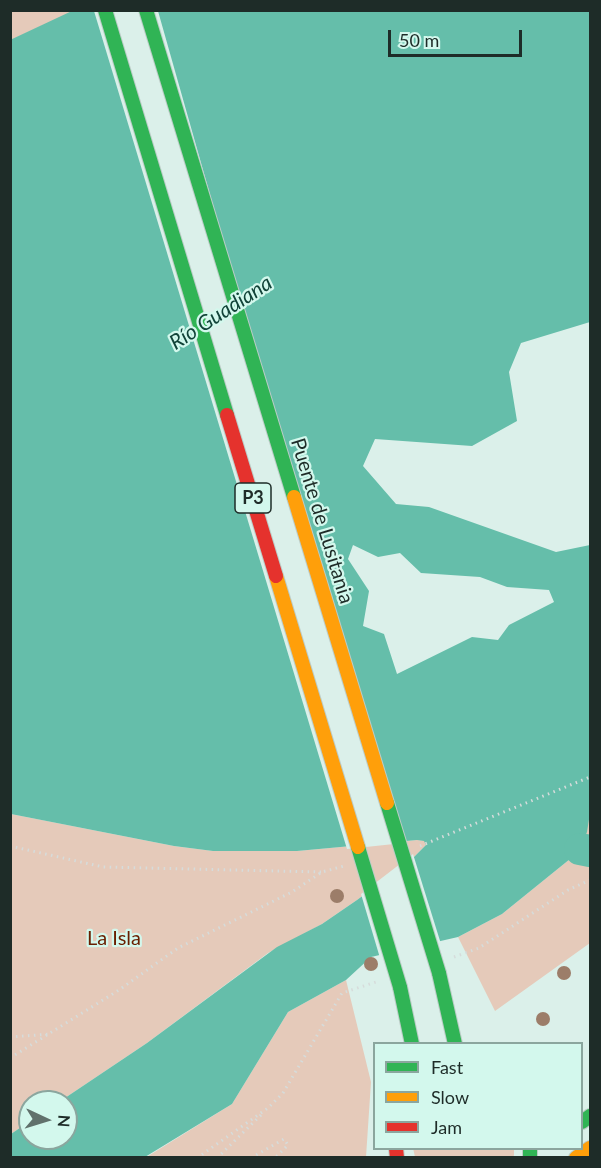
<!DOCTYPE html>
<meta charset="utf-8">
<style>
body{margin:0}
#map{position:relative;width:601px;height:1168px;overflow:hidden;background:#dbf0ea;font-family:Lato,sans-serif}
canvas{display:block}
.frame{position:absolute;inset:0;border:12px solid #1e2c28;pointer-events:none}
.legend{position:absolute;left:373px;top:1042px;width:210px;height:108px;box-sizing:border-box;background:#d3f8ed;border:2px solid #8ba69e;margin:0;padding:8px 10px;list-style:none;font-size:18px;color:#1e2c28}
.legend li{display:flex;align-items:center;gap:12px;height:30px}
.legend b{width:30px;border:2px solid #8ba69e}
.north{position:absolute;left:18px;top:1090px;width:60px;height:60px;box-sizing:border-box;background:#d3f8ed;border:2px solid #8ba69e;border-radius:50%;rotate:94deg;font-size:16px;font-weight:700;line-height:24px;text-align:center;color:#1e2c28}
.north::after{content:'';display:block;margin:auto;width:21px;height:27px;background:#60716c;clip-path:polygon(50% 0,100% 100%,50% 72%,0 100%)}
.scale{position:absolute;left:388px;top:30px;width:134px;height:27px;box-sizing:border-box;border:3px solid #1e2c28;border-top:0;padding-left:8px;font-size:18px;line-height:21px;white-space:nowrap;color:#1e2c28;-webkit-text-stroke:4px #d3f8ed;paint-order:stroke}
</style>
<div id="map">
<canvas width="601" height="1168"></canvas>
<div class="frame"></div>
<ul class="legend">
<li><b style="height:8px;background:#30b455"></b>Fast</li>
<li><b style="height:8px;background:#ff9f0a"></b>Slow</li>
<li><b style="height:8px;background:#e5322d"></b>Jam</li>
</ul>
<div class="north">N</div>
<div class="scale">50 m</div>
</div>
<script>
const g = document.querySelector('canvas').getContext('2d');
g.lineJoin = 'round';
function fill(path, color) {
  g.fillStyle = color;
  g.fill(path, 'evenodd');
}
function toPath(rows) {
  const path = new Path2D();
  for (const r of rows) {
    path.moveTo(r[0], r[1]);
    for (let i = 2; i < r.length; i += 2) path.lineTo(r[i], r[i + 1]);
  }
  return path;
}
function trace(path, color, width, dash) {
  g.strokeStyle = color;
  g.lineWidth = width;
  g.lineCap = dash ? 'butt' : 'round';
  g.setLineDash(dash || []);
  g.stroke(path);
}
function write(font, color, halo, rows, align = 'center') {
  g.font = font + ' Lato,sans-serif';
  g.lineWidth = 4.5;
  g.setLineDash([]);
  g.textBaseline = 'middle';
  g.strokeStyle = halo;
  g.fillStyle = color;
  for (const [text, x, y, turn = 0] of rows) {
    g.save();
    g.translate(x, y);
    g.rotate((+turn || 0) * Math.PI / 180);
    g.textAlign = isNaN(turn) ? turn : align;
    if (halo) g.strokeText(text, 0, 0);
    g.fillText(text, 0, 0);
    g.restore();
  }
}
fill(toPath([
 [11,10,74,11,11,40],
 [590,813,590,943,495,1011,458,937,502,914,570,859,580,848],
 [11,814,174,846,213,851,297,851,417,840,425,841,426,845,410,861,357,900,322,924,268,953,147,1043,59,1102,30,1102,30,1121,11,1134],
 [346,980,371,1082,366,1157,145,1158,232,1104,288,1012],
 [413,1148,514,1149,514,1155,513,1158,415,1157]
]), '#e5caba');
fill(toPath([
 [74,10,590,11,590,322,521,343,509,372,517,421,472,446,375,439,363,466,396,504,429,507,556,552,590,545,590,813,587,832,580,849,570,859,502,914,458,937,371,957,346,980,288,1012,232,1104,145,1157,11,1157,11,1134,30,1121,30,1138,66,1138,66,1102,59,1102,147,1043,277,947,322,924,357,900,410,861,426,845,424,841,417,840,297,851,213,851,174,846,11,814,10,40],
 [353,545,378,557,400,553,421,573,480,577,507,587,549,590,554,602,509,625,498,640,472,637,397,674,384,634,363,626,369,591,348,559]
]), '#65beaa');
fill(toPath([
 [94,11,158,11,394,844,347,849],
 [413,854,441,944,380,958,361,894]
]), '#dbf0ea');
trace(toPath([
 [580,849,590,851]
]), '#65beaa', 32);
const fast = toPath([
 [439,973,455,1044],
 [400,987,412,1044],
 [582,1122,590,1116],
 [530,1148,530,1158]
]);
const slow = toPath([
 [576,1158,590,1148]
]);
const jam = toPath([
 [396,1148,397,1158]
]);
trace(fast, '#bcccc7', 16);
trace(slow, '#bcccc7', 16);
trace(jam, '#bcccc7', 16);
trace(toPath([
 [10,846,103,867,321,872],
 [420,846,590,777],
 [454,957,479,948,568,890,590,880],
 [10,1037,51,1034],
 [10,1058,119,990,178,948,292,892,322,872,344,866],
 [197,1158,268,1108,283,1093,342,993,376,982],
 [217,1158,261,1115],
 [251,1158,284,1139,288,1145,275,1158]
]), '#d6dcdb', 3, [1.5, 4.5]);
trace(fast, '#30b455', 14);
trace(slow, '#ff9f0a', 14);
trace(jam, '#e5322d', 14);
const fastBridge = toPath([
 [105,10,227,415],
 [146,10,294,497],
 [387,803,439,973],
 [358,847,400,987]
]);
const slowBridge = toPath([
 [294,497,387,803],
 [276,576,358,847]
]);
const jamBridge = toPath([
 [227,415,276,576]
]);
trace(fastBridge, '#bcccc7', 16, []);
trace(slowBridge, '#bcccc7', 16, []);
trace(jamBridge, '#bcccc7', 16, []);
trace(fastBridge, '#30b455', 14);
trace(slowBridge, '#ff9f0a', 14);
trace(jamBridge, '#e5322d', 14);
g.fillStyle = '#9c7d69';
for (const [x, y] of [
 [337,896],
 [371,964],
 [564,973],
 [543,1019]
]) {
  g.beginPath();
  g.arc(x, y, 7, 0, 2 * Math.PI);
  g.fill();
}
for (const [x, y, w] of [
 [253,498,36]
]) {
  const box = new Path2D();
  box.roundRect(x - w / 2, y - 15, w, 30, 4.5);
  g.fillStyle = '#d3f8ed';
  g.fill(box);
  trace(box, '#1e2c28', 1.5);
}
write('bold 18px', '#1e2c28', null, [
 ["P3",253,498]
]);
write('20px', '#1e2c28', '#d3f8ed', [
 ["Puente de Lusitania",322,521,73]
]);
write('20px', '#691f00', '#d3f8ed', [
 ["La Isla",114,939]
]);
write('italic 21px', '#114338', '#d3f8ed', [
 ["Río Guadiana",221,313,-33]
]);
</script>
